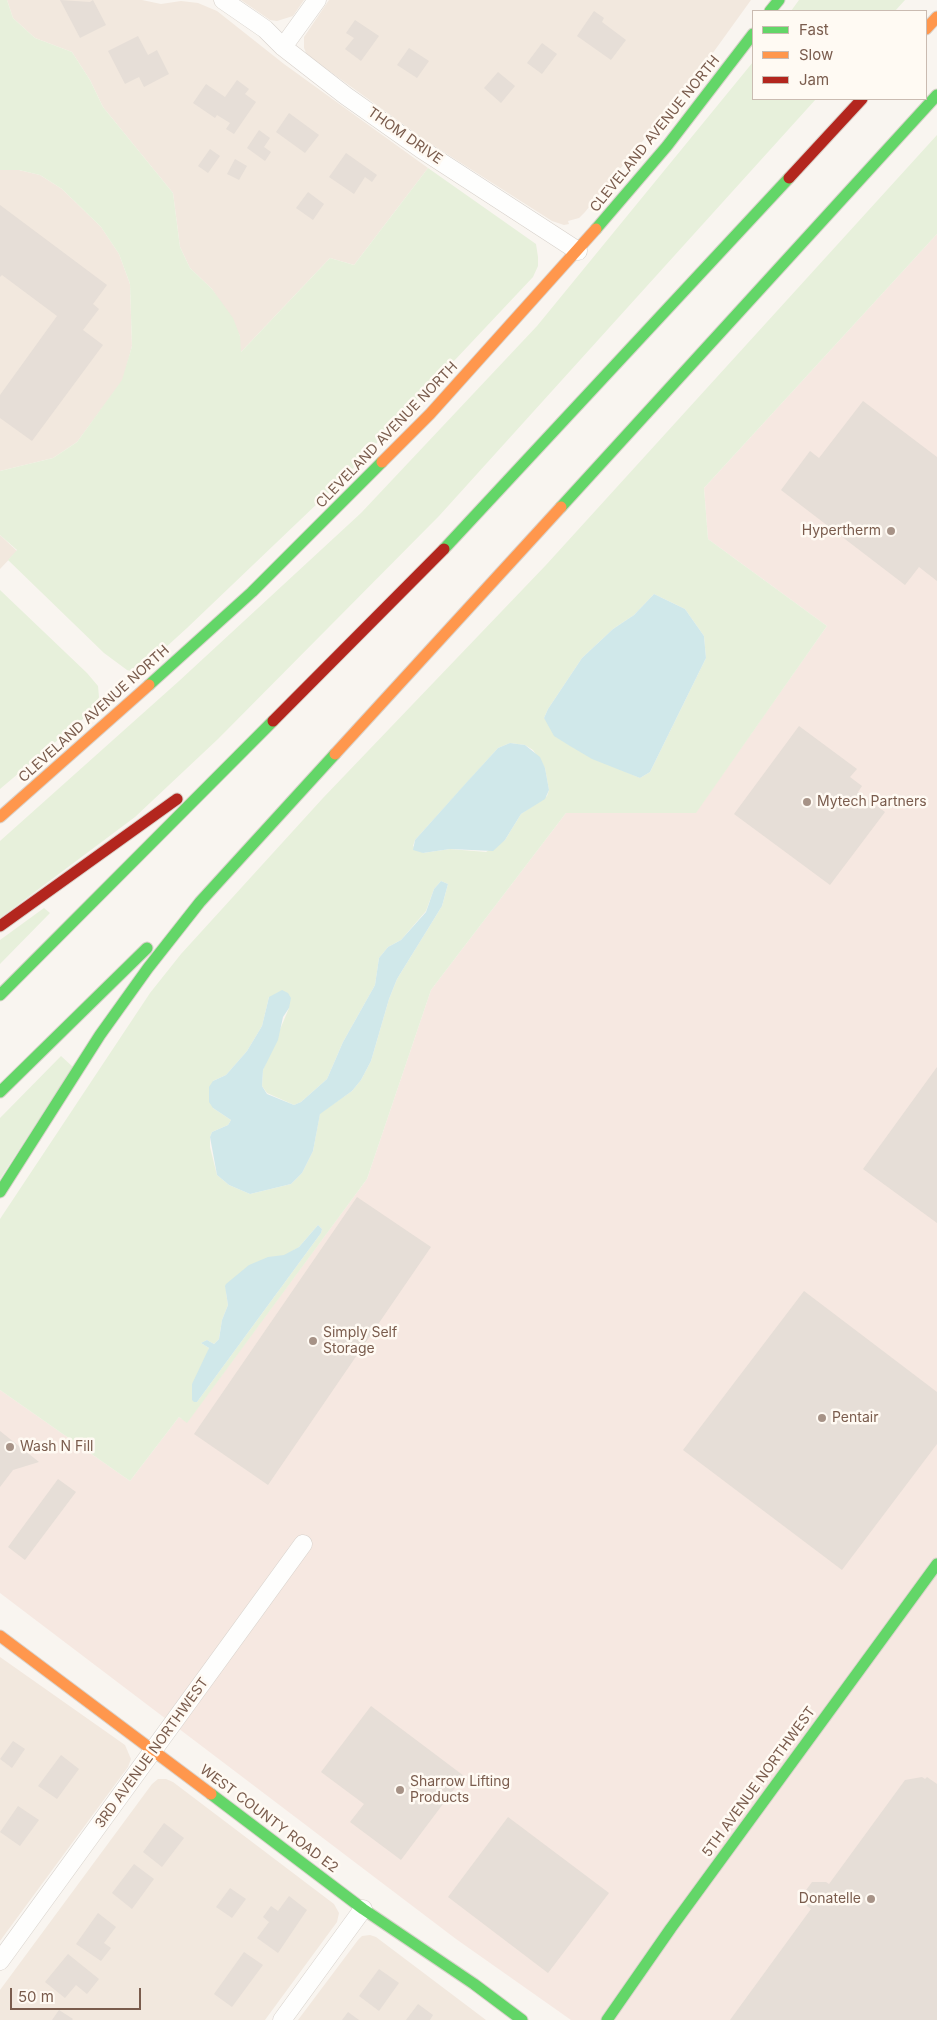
<!DOCTYPE html>
<style>
body{margin:0}
#map{position:relative;width:937px;height:2020px;overflow:hidden;background:#f9f5f0;font-family:Inter,sans-serif}
canvas{display:block}
.legend{position:absolute;left:752px;top:10px;width:175px;height:90px;box-sizing:border-box;background:#fffaf3;border:1px solid #cabbb1;margin:0;padding:6px 9px;list-style:none;font-size:15px;color:#7a5c4d}
.legend li{display:flex;align-items:center;gap:10px;height:25px}
.legend b{width:25px;border:1px solid #cabbb1}
.scale{position:absolute;left:10px;top:1988px;width:131px;height:22px;box-sizing:border-box;border:2px solid #7a5c4d;border-top:0;padding-left:6px;font-size:15px;line-height:18px;white-space:nowrap;color:#7a5c4d;-webkit-text-stroke:4px #fffaf3;paint-order:stroke}
</style>
<div id="map">
<canvas width="937" height="2020"></canvas>
<ul class="legend">
<li><b style="height:6px;background:#63d668"></b>Fast</li>
<li><b style="height:6px;background:#ff974d"></b>Slow</li>
<li><b style="height:6px;background:#b3261e"></b>Jam</li>
</ul>
<div class="scale">50 m</div>
</div>
<script>
const g = document.querySelector('canvas').getContext('2d');
g.lineJoin = 'round';
function fill(path, color) {
  g.fillStyle = color;
  g.fill(path, 'evenodd');
}
function toPath(rows) {
  const path = new Path2D();
  for (const r of rows) {
    path.moveTo(r[0], r[1]);
    for (let i = 2; i < r.length; i += 2) path.lineTo(r[i], r[i + 1]);
  }
  return path;
}
function trace(path, color, width, dash) {
  g.strokeStyle = color;
  g.lineWidth = width;
  g.lineCap = dash ? 'butt' : 'round';
  g.setLineDash(dash || []);
  g.stroke(path);
}
function write(font, color, halo, rows, align = 'center') {
  g.font = font + ' Inter,sans-serif';
  g.lineWidth = 5;
  g.setLineDash([]);
  g.textBaseline = 'middle';
  g.strokeStyle = halo;
  g.fillStyle = color;
  for (const [text, x, y, turn = 0] of rows) {
    g.save();
    g.translate(x, y);
    g.rotate((+turn || 0) * Math.PI / 180);
    g.textAlign = isNaN(turn) ? turn : align;
    if (halo) g.strokeText(text, 0, 0);
    g.fillText(text, 0, 0);
    g.restore();
  }
}
fill(toPath([
 [7,0,142,0,161,4,181,1,198,3,217,11,284,64,428,168,354,265,330,258,240,353,240,336,212,289,190,268,180,247,173,193,103,107,90,80,72,52,35,38,13,18],
 [241,0,304,0,293,16,277,21,270,20],
 [329,0,751,0,702,68,585,212,579,218,568,221,569,224,564,225,552,221,425,140,307,55,304,48,304,37],
 [0,170,19,170,40,175,62,189,101,227,119,254,130,284,132,346,123,380,77,442,53,458,0,471],
 [0,535,17,551,0,569],
 [0,1657,125,1745,131,1759,128,1767,0,1941],
 [158,1779,166,1779,173,1782,334,1904,339,1913,337,1922,265,2020,0,2020,0,1990,152,1784],
 [370,1935,376,1937,486,2020,298,2020,358,1940,362,1936]
]), '#f2e8de');
fill(toPath([
 [937,234,937,2020,571,2020,456,1939,0,1593,0,1390,130,1481,179,1417,187,1422,367,1179,431,990,566,813,696,812,827,626,708,539,704,488]
]), '#f6e8e1');
fill(toPath([
 [0,0,7,0,13,18,35,38,72,52,90,80,103,107,173,193,180,247,190,268,212,289,233,318,240,336,241,352,330,258,354,265,428,168,536,244,538,257,538,266,533,277,342,480,187,628,142,669,134,672,127,670,104,653,8,560,17,550,0,535,0,471,53,458,77,442,122,380,132,346,130,284,119,254,101,227,62,189,40,175,19,170,0,170],
 [799,0,905,0,895,11,791,11],
 [753,62,753,99,816,99,439,516,218,739,135,817,0,918,0,841,179,681,361,513,537,326],
 [937,135,937,234,704,488,708,539,827,626,696,813,566,813,431,990,367,1179,187,1423,179,1417,130,1481,0,1390,0,1219,150,993,181,954,323,798,546,565],
 [654,594,685,609,704,636,706,658,650,772,640,778,619,769,544,718,548,709,582,658,613,629,634,615],
 [510,743,525,745,533,750,545,768,549,790,547,796,521,814,505,840,486,852,450,849,423,853,413,846,415,840,498,748],
 [441,881,448,884,442,906,397,979,389,999,371,1061,361,1080,352,1091,320,1113,313,1151,302,1173,291,1184,250,1194,229,1185,217,1175,210,1147,210,1137,212,1132,228,1125,231,1120,213,1108,213,1081,226,1075,247,1051,262,1026,269,997,289,1008,263,1070,262,1086,267,1093,294,1105,301,1102,327,1079,343,1042,375,985,379,958,388,947,401,940,426,911,434,889],
 [318,1225,322,1229,321,1233,197,1402,209,1348,201,1343,207,1340,214,1344,219,1339,222,1320,228,1305,226,1292,299,1247],
 [0,590,87,673,98,686,99,697,97,707,0,789],
 [44,908,50,913,0,964,0,940],
 [61,1056,73,1067,0,1179,0,1118]
]), '#e7f0db');
fill(toPath([
 [654,594,685,609,704,636,706,658,650,772,640,778,592,759,570,746,554,736,544,718,548,709,582,658,613,629,634,615],
 [510,743,525,745,540,757,545,768,549,790,545,799,521,814,505,840,493,851,450,849,423,853,413,850,415,840,466,783,498,748],
 [441,881,448,884,442,906,397,979,389,999,371,1061,361,1080,352,1091,320,1114,313,1151,302,1173,291,1184,250,1194,229,1185,217,1175,210,1137,212,1132,228,1125,231,1120,213,1108,209,1102,209,1087,213,1081,226,1075,247,1051,262,1026,269,997,282,990,288,993,291,998,289,1008,283,1017,278,1040,263,1070,262,1086,267,1094,294,1105,301,1102,327,1079,343,1042,375,985,379,958,388,947,401,940,426,912,434,889],
 [318,1225,322,1229,321,1233,197,1402,194,1402,192,1400,192,1384,209,1348,201,1343,207,1340,214,1344,219,1339,222,1320,228,1305,225,1286,226,1284,249,1265,268,1257,284,1255,299,1247]
]), '#d0e8ea');
fill(toPath([
 [60,0,90,2,93,0,106,25,80,38],
 [594,11,604,18,602,22,626,40,611,60,577,36],
 [355,20,379,36,361,61,345,49,354,38,346,33],
 [138,36,148,55,157,50,169,74,144,87,139,77,125,84,108,51],
 [542,43,557,54,542,74,527,63],
 [409,48,429,61,417,78,397,65],
 [498,72,515,86,501,103,484,88],
 [237,80,249,89,245,94,256,102,234,134,226,129,230,123,217,115,215,118,193,103,206,84,225,97],
 [289,113,319,135,305,153,276,132],
 [259,130,270,138,264,147,271,152,265,161,247,148],
 [210,149,220,156,208,173,198,166],
 [346,153,377,175,372,182,365,177,354,194,329,177],
 [235,159,247,166,239,180,227,174],
 [308,192,324,204,313,220,296,208],
 [0,205,107,285,93,304,99,309,83,330,103,345,32,441,0,418,0,395,57,316,2,275,0,277],
 [863,401,937,457,937,581,919,567,905,585,781,490,810,451,819,458],
 [799,726,857,769,850,777,862,786,858,792,885,812,830,885,734,814],
 [937,1067,937,1223,863,1169],
 [357,1197,431,1247,268,1485,194,1434],
 [804,1291,937,1392,937,1444,842,1570,683,1450],
 [0,1431,39,1462,13,1470,0,1487],
 [58,1479,76,1492,25,1560,8,1547],
 [371,1706,464,1776,401,1860,350,1822,364,1804,321,1772],
 [13,1741,25,1749,12,1768,0,1759],
 [61,1755,79,1769,57,1799,38,1786],
 [922,1777,925,1779,927,1777,937,1784,937,2020,730,2020,811,1909,807,1906,804,1893,812,1882,826,1882,829,1884,905,1780],
 [18,1806,39,1820,20,1846,0,1832],
 [508,1817,609,1893,548,1973,448,1897],
 [164,1823,184,1838,162,1867,143,1852],
 [134,1864,154,1879,132,1909,112,1893],
 [230,1888,246,1899,232,1918,216,1907],
 [289,1896,307,1910,278,1953,257,1938,269,1922,263,1917,271,1906,278,1911],
 [98,1913,116,1927,104,1943,111,1948,101,1961,76,1944],
 [244,1952,263,1965,232,2007,214,1994],
 [68,1954,99,1979,87,1994,76,1985,65,1998,45,1982],
 [379,1969,399,1983,379,2011,359,1996],
 [418,2004,433,2015,430,2020,406,2020],
 [59,2010,73,2019,72,2020,52,2020],
 [348,2012,359,2020,342,2020]
]), '#e6ded7');
const street = toPath([
 [223,0,265,29,283,47,346,96,421,149,578,251],
 [283,47,317,0],
 [0,1961,303,1544],
 [282,2020,363,1909]
]);
const fast = toPath([
 [770,11,779,0],
 [596,229,667,146,753,34],
 [561,507,937,95],
 [444,549,789,178],
 [149,685,252,592,382,462],
 [0,995,273,721],
 [0,1092,147,948],
 [0,1192,100,1035,148,968,200,902,335,754],
 [211,1794,363,1909,474,1984,522,2020],
 [607,2020,671,1928,937,1564]
]);
const slow = toPath([
 [926,29,937,17],
 [382,462,430,414,596,229],
 [335,754,561,507],
 [0,817,149,685],
 [0,1636,211,1794]
]);
const jam = toPath([
 [789,178,862,99],
 [273,721,444,549],
 [0,926,177,799]
]);
trace(street, '#d7d1cb', 19);
trace(fast, '#d9d2cb', 13);
trace(slow, '#d9d2cb', 13);
trace(jam, '#d9d2cb', 13);
trace(street, '#fefefd', 18);
trace(fast, '#63d668', 11);
trace(slow, '#ff974d', 11);
trace(jam, '#b3261e', 11);
for (const [x, y, r, color] of [
 [891,531,5,"#a69286"],
 [807,802,5,"#a69286"],
 [313,1341,5,"#a69286"],
 [822,1418,5,"#a69286"],
 [10,1447,5,"#a69286"],
 [400,1790,5,"#a69286"],
 [871,1899,5,"#a69286"]
]) {
  const dot = new Path2D();
  dot.arc(x, y, r, 0, 2 * Math.PI);
  g.fillStyle = color;
  g.fill(dot);
  trace(dot, '#fffaf3', 2);
}
write('14px', '#7a5c4d', '#fffaf3', [
 ["CLEVELAND AVENUE NORTH",655,134,-51],
 ["THOM DRIVE",405,136,35],
 ["CLEVELAND AVENUE NORTH",387,435,-46],
 ["CLEVELAND AVENUE NORTH",94,714,-42],
 ["3RD AVENUE NORTHWEST",152,1753,-54],
 ["5TH AVENUE NORTHWEST",759,1782,-54],
 ["WEST COUNTY ROAD E2",269,1819,37]
]);
write('14px', '#7a5c4d', '#fffaf3', [
 ["Hypertherm",881,531,"right"],
 ["Mytech Partners",817,802],
 ["Simply Self",323,1333],
 ["Storage",323,1349],
 ["Pentair",832,1418],
 ["Wash N Fill",20,1447],
 ["Sharrow Lifting",410,1782],
 ["Products",410,1798],
 ["Donatelle",861,1899,"right"]
], 'left');
</script>
